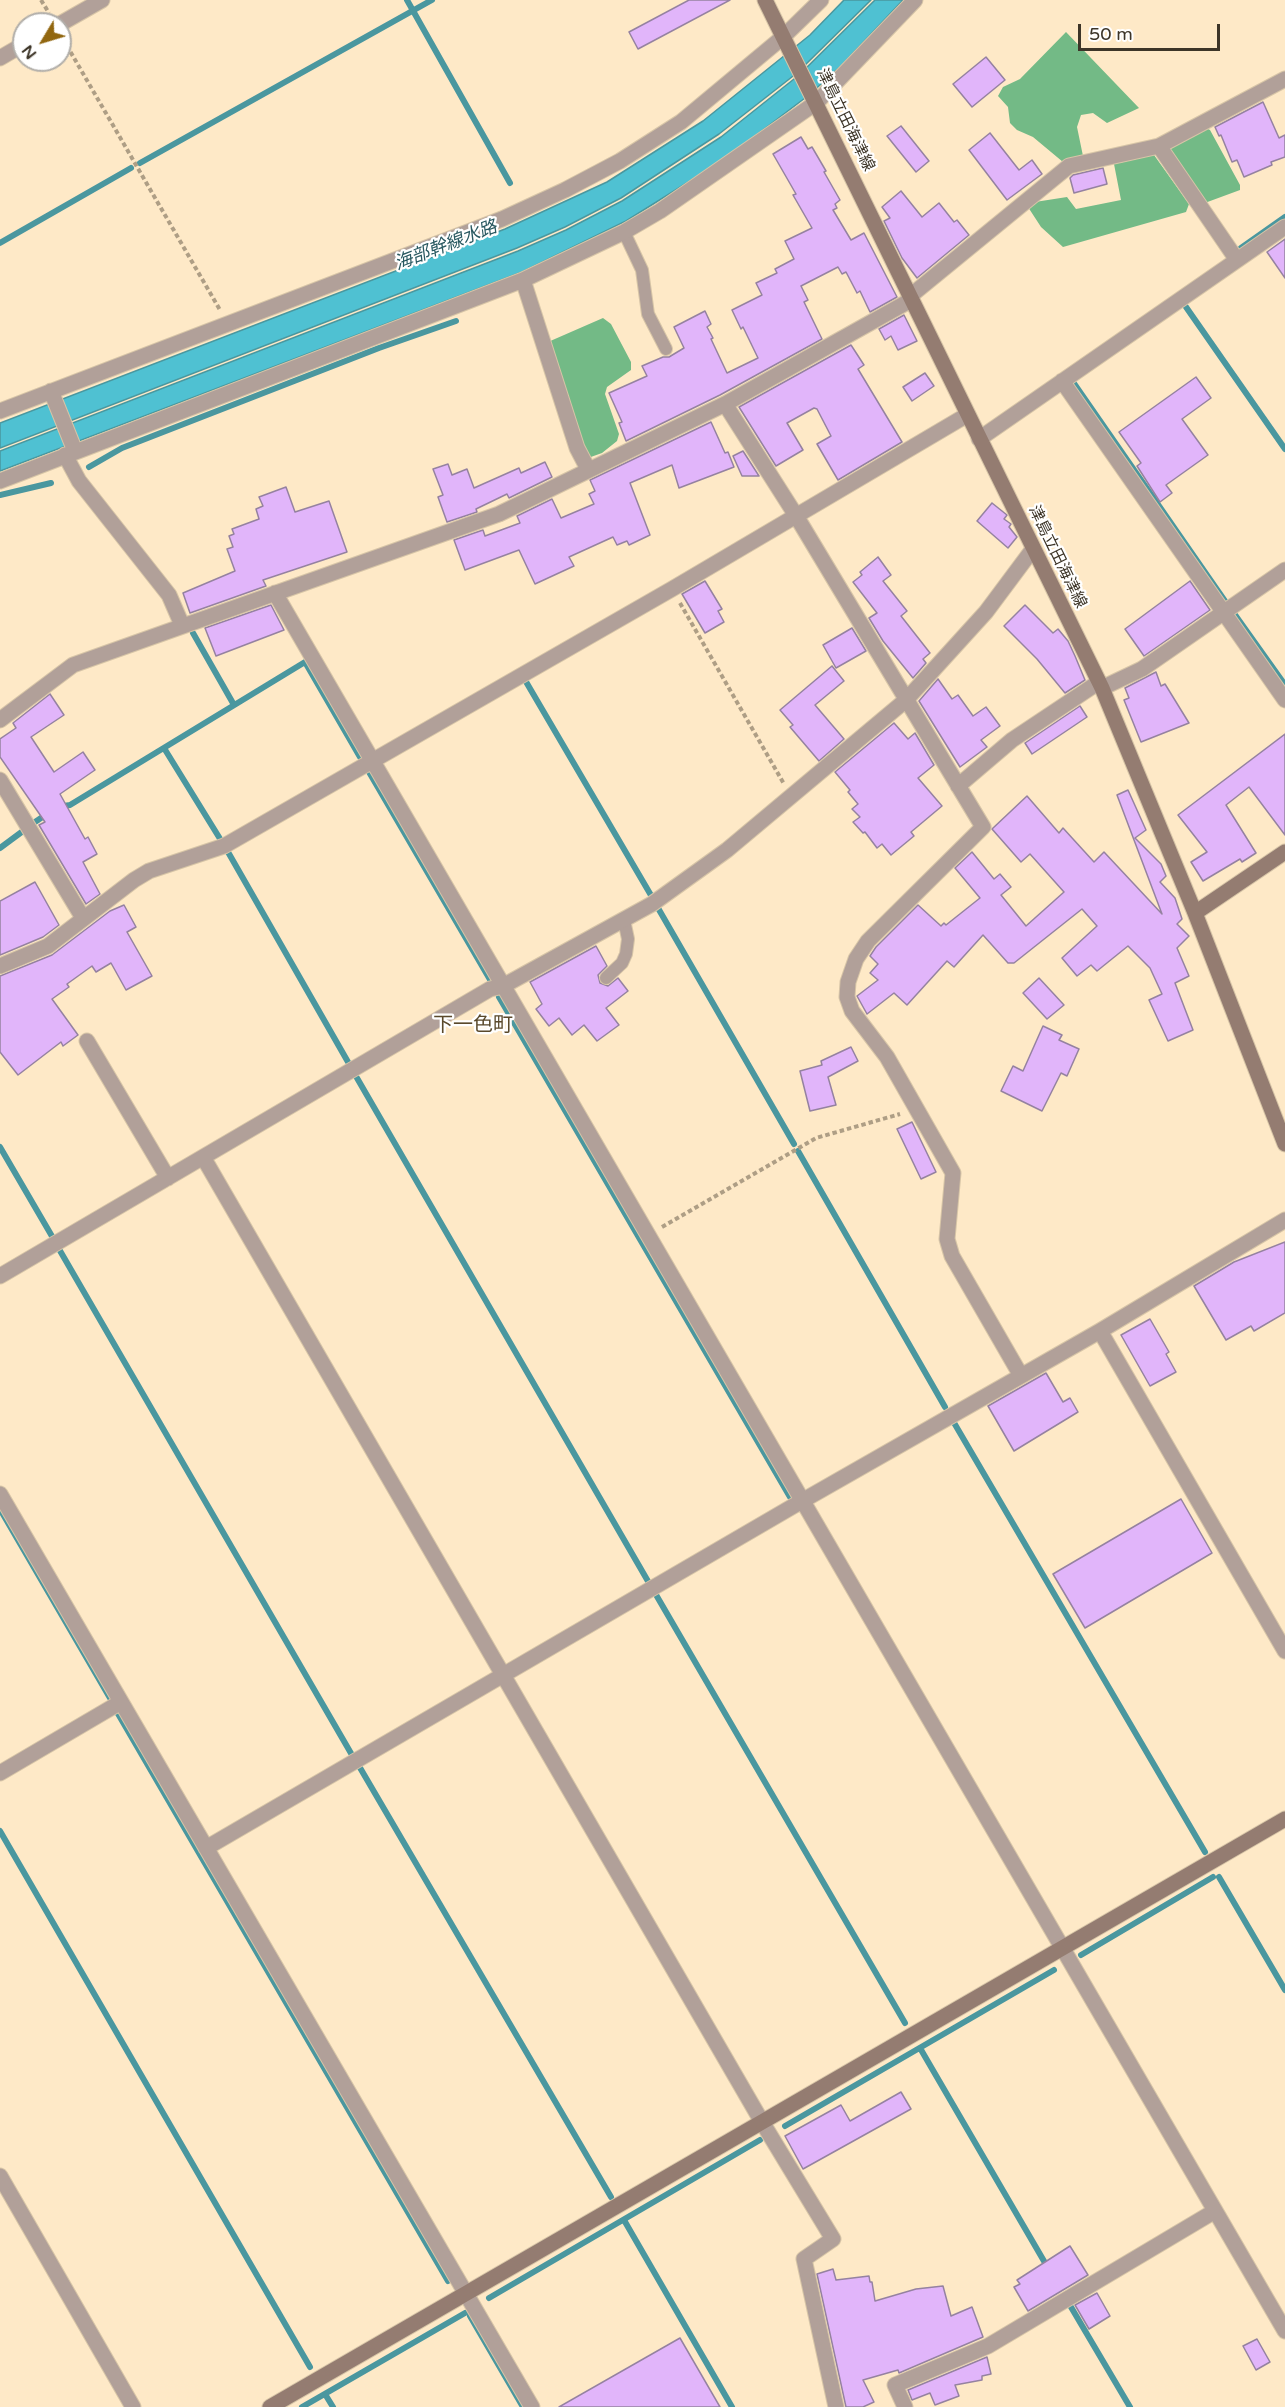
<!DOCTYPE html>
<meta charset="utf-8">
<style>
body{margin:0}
#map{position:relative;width:1285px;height:2407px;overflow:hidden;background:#fee9c7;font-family:"Varela Round",sans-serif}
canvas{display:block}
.north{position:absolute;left:12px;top:12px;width:60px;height:60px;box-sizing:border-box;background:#fff;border:2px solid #b1aea9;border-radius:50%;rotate:232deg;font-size:16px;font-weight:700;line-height:24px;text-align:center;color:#3d3528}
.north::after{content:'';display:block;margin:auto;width:21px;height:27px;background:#91660f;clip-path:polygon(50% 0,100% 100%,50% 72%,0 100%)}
.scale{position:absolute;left:1078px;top:24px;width:142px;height:27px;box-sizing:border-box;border:3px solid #3d3528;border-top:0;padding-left:8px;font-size:18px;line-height:21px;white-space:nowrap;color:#3d3528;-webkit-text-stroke:4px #fff;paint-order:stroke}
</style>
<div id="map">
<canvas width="1285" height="2407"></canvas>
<div class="north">N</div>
<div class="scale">50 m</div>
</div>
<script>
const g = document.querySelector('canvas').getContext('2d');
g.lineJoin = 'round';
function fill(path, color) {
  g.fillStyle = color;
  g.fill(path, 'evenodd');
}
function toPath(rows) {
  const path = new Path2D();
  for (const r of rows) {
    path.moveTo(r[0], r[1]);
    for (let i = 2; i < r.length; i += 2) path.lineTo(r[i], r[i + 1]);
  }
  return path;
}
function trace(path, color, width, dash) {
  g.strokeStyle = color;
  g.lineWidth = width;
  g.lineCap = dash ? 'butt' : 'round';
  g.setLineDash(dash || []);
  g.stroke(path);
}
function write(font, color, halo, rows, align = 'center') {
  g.font = font + ' "Varela Round","Noto Sans JP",sans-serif';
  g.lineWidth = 4.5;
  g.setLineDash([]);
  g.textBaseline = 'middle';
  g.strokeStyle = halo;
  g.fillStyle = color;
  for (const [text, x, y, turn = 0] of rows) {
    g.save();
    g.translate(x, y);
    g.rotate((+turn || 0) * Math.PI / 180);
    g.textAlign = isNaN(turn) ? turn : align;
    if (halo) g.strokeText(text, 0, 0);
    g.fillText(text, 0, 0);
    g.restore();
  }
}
fill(toPath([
 [1066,32,1139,108,1107,123,1093,113,1081,115,1077,127,1083,156,1063,162,1033,137,1017,130,1010,123,1008,107,998,96,1003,87,1020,79],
 [1206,128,1210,130,1240,185,1240,190,1202,204,1168,147],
 [1154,155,1189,204,1186,212,1063,247,1041,227,1028,207,1035,202,1067,197,1076,209,1121,200,1114,164],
 [603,318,611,324,631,362,631,370,607,387,605,394,619,434,617,441,602,453,588,458,581,449,548,342]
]), '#73ba86');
const water = toPath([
 [844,0,871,0,797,73,719,134,621,198,565,227,517,248,0,448,0,423,505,229,607,182,703,121,810,35,844,0],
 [875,0,903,0,841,66,809,95,722,161,626,221,522,272,0,471,0,451,518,251,566,230,622,201,721,137,799,75,875,0]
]);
fill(water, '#4fc1d2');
trace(water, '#4a979f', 1.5);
trace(toPath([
 [407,0,510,183],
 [140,163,432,0],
 [0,243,131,168],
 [1241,248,1285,217],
 [1186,307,1285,449],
 [1073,382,1227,604],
 [89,467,122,448,379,348,456,321],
 [0,495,51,483],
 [1233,612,1285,685],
 [193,633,234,705],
 [525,680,652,897],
 [164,748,222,842],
 [369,772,492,983],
 [58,807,70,805,305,662,360,757],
 [35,822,47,814],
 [0,848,23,831],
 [228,852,348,1062],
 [658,908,794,1144],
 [499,997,790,1497],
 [357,1078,649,1583],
 [0,1147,53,1238],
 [798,1151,945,1407],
 [59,1249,352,1755],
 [953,1421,1205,1852],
 [0,1509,110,1698],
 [655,1593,905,2023],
 [117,1712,448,2281],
 [359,1766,611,2197],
 [0,1831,310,2367],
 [1219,1877,1285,1990],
 [1081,1955,1213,1877],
 [920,2048,1048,2268],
 [785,2126,1054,1970],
 [624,2220,732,2407],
 [489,2298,760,2140],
 [1071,2307,1130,2407],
 [470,2316,523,2407],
 [325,2394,333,2407],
 [302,2407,465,2313]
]), '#4a979f', 6);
const building = toPath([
 [689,0,730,0,638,49,629,32,689,0],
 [986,57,1005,80,972,107,953,84,986,57],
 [1263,102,1279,138,1285,135,1285,157,1271,162,1272,165,1244,177,1237,160,1232,162,1221,135,1219,136,1215,127,1263,102],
 [901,126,929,161,916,172,887,136,901,126],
 [990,133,1019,170,1032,160,1042,174,1007,200,969,150,990,133],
 [801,137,808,149,812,147,826,171,824,172,840,200,835,204,837,208,833,210,851,240,864,233,897,297,870,312,860,291,857,293,846,272,842,274,838,267,801,286,808,300,804,302,822,339,720,395,626,441,619,423,622,422,609,393,647,376,642,366,663,357,669,357,684,348,674,327,705,311,711,324,707,327,713,338,711,339,727,373,758,358,743,327,741,329,732,310,762,295,756,283,777,273,775,269,794,259,785,241,812,228,793,195,796,194,773,154,801,137],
 [1103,168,1107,184,1074,193,1070,178,1073,175,1103,168],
 [901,191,922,217,939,203,954,222,957,220,969,235,917,278,902,258,884,221,890,218,882,207,901,191],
 [1285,239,1285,278,1267,252,1285,239],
 [904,315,917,341,898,350,891,336,885,340,879,329,904,315],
 [851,345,864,365,858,369,902,442,838,480,817,444,831,436,817,409,814,408,787,423,803,450,776,466,739,407,851,345],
 [925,373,934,386,912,401,903,387,925,373],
 [1196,377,1211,398,1182,419,1208,455,1166,485,1172,493,1160,502,1137,466,1141,463,1119,432,1196,377],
 [711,422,725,453,728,452,734,467,679,488,672,465,630,483,650,535,629,545,627,541,617,545,613,537,569,557,574,566,535,584,519,550,465,570,454,540,483,530,485,536,520,523,517,516,552,499,561,518,594,504,589,494,595,491,590,480,711,422],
 [743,451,759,476,742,476,733,456,743,451],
 [545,462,552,477,509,498,507,494,476,509,477,512,447,522,438,497,443,495,433,469,448,464,452,475,467,469,474,488,519,468,521,473,545,462],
 [286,487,295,512,329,501,347,552,263,580,266,586,190,613,183,593,235,571,227,549,233,547,229,536,234,534,232,529,259,519,256,509,263,506,259,497,286,487],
 [992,503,1007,515,1004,519,1011,524,1009,527,1017,537,1008,548,977,521,992,503],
 [878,557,891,575,883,581,907,611,901,616,930,653,923,659,926,663,913,678,883,641,869,618,877,613,853,582,862,575,860,572,878,557],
 [705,581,722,609,718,611,724,622,705,633,682,594,705,581],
 [1190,581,1210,610,1144,656,1125,629,1190,581],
 [271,605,284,630,216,656,205,628,271,605],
 [1025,605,1053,633,1058,629,1068,641,1075,656,1085,680,1065,693,1037,659,1004,626,1025,605],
 [852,628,866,651,836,668,823,645,852,628],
 [832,666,844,681,815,705,844,739,819,761,790,727,793,725,780,710,832,666],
 [1156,672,1161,686,1165,684,1189,723,1141,742,1124,700,1129,698,1125,688,1156,672],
 [938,679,952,699,958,695,973,716,986,707,1000,726,981,740,987,747,960,767,919,701,938,679],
 [50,694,64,715,31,737,54,772,83,752,95,770,60,794,85,839,88,837,97,854,83,862,100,894,86,904,39,825,45,822,0,757,0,739,16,728,13,723,50,694],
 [1080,706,1087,717,1032,754,1025,743,1080,706],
 [894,723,908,739,915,733,934,765,918,778,942,806,911,832,914,836,891,855,882,844,877,848,865,832,863,833,853,822,860,817,852,809,858,804,848,792,850,790,835,772,894,723],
 [1285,734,1285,835,1249,787,1226,805,1256,853,1242,862,1240,859,1203,881,1191,862,1207,852,1178,815,1285,734],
 [1128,790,1146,830,1135,838,1161,864,1166,876,1160,882,1175,898,1182,919,1177,924,1189,936,1177,948,1189,976,1175,983,1193,1030,1168,1041,1149,1000,1162,994,1150,968,1128,946,1097,971,1091,965,1077,976,1062,958,1097,926,1082,909,1014,963,1008,963,983,935,954,967,947,961,907,1005,894,993,867,1014,857,996,878,980,870,973,878,964,870,956,876,947,918,905,941,926,944,923,946,925,980,898,955,868,972,852,994,879,1000,874,1011,887,1001,895,1026,926,1064,892,1030,854,1021,862,992,829,1027,796,1059,833,1063,828,1094,862,1104,852,1162,914,1117,795,1128,790],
 [35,882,59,925,43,937,0,955,0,901,35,882],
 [124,905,136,927,127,932,152,976,126,990,111,963,96,972,92,966,67,984,69,987,52,999,78,1035,63,1046,61,1042,18,1075,0,1052,0,976,52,955,110,911,124,905],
 [596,946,607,966,598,975,600,983,608,986,618,978,628,991,606,1008,619,1025,597,1041,584,1025,572,1035,559,1018,549,1026,536,1009,542,1004,530,982,596,946],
 [1039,978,1064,1005,1047,1019,1023,993,1039,978],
 [1043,1026,1062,1035,1059,1040,1079,1049,1067,1076,1061,1073,1042,1111,1001,1091,1013,1066,1023,1071,1043,1026],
 [851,1047,858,1061,828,1077,836,1105,810,1111,800,1071,822,1065,821,1061,851,1047],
 [912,1122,936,1172,921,1179,897,1129,912,1122],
 [1285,1242,1285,1313,1254,1331,1251,1326,1226,1340,1194,1286,1234,1262,1285,1242],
 [1150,1319,1169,1352,1166,1354,1176,1372,1150,1386,1121,1335,1150,1319],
 [1046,1373,1063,1402,1070,1398,1078,1412,1014,1451,988,1406,1046,1373],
 [1181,1499,1212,1553,1085,1628,1053,1574,1181,1499],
 [901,2092,911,2109,803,2169,785,2136,841,2105,850,2121,901,2092],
 [1070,2246,1088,2275,1028,2311,1014,2287,1020,2284,1017,2280,1070,2246],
 [833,2269,836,2280,869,2276,870,2282,872,2282,875,2301,916,2289,943,2286,951,2316,972,2307,983,2337,899,2373,898,2370,863,2380,874,2402,863,2407,846,2407,817,2274,833,2269],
 [1097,2293,1110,2316,1089,2329,1075,2305,1097,2293],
 [680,2338,720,2407,559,2407,680,2338],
 [1257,2339,1270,2362,1256,2370,1243,2346,1257,2339],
 [987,2357,991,2374,982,2376,982,2380,955,2385,959,2396,935,2405,930,2393,912,2400,908,2390,987,2357]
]);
fill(building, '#e1b5fa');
trace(building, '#9582a0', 1.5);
const lane = toPath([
 [624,232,642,270,648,314,666,349],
 [606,978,622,963,626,954,628,939,624,920]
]);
const street = toPath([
 [60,24,102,0],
 [0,58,24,44],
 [1159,146,1237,260],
 [523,280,577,448,588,469],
 [909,297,1069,166,1159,146,1285,79],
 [1062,381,1285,700],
 [51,391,75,451],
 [725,404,795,514,983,827,868,941,856,959,848,982,847,997,852,1011,887,1057,953,1173,947,1239,952,1256,1020,1374],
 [0,411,502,219,565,190,620,161,681,122,783,37,821,0],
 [979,439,1285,227],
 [65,455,79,481,169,595,182,625],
 [0,481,523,280,624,232,660,211,817,102,915,0],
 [275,593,1285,2331],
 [1102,688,1142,669,1285,570],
 [0,720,73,665,499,514,725,404,911,300],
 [0,780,83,918],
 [958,786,1012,740,1099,682],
 [0,966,48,946,134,880,149,871,224,846,672,589,967,415],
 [87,1041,168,1178],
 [203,1157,762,2122,833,2239,804,2259,836,2407],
 [0,1276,490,989,503,986,652,904,727,850,906,700,986,612,1033,549],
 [1100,1331,1285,1651],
 [0,1494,532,2407],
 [0,1773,121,1702],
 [206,1848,802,1501,1100,1331,1285,1220],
 [0,2176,133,2407],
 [905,2407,895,2385,988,2346,1215,2211]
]);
const secondary = toPath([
 [765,0,1102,688,1195,913,1285,1144],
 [1195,913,1285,852],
 [270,2407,1285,1819]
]);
trace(lane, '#d7c5a7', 14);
trace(street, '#d7c5a7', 17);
trace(secondary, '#d7c5a7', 17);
trace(toPath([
 [41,0,49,13],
 [63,39,220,310],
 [680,603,784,784],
 [662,1227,816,1138,900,1114]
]), '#ae9e85', 4, [4.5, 3]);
trace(lane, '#b1a099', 12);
trace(street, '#b1a099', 15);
trace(secondary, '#947c71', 15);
write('16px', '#3d3528', '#fff', [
 ["津島立田海津線",845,120,64],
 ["津島立田海津線",1057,557,64]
]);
write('italic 18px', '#285860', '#fff', [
 ["海部幹線水路",446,246,-21]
]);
write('20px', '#5a492b', '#fff', [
 ["下一色町",473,1026]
]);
</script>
